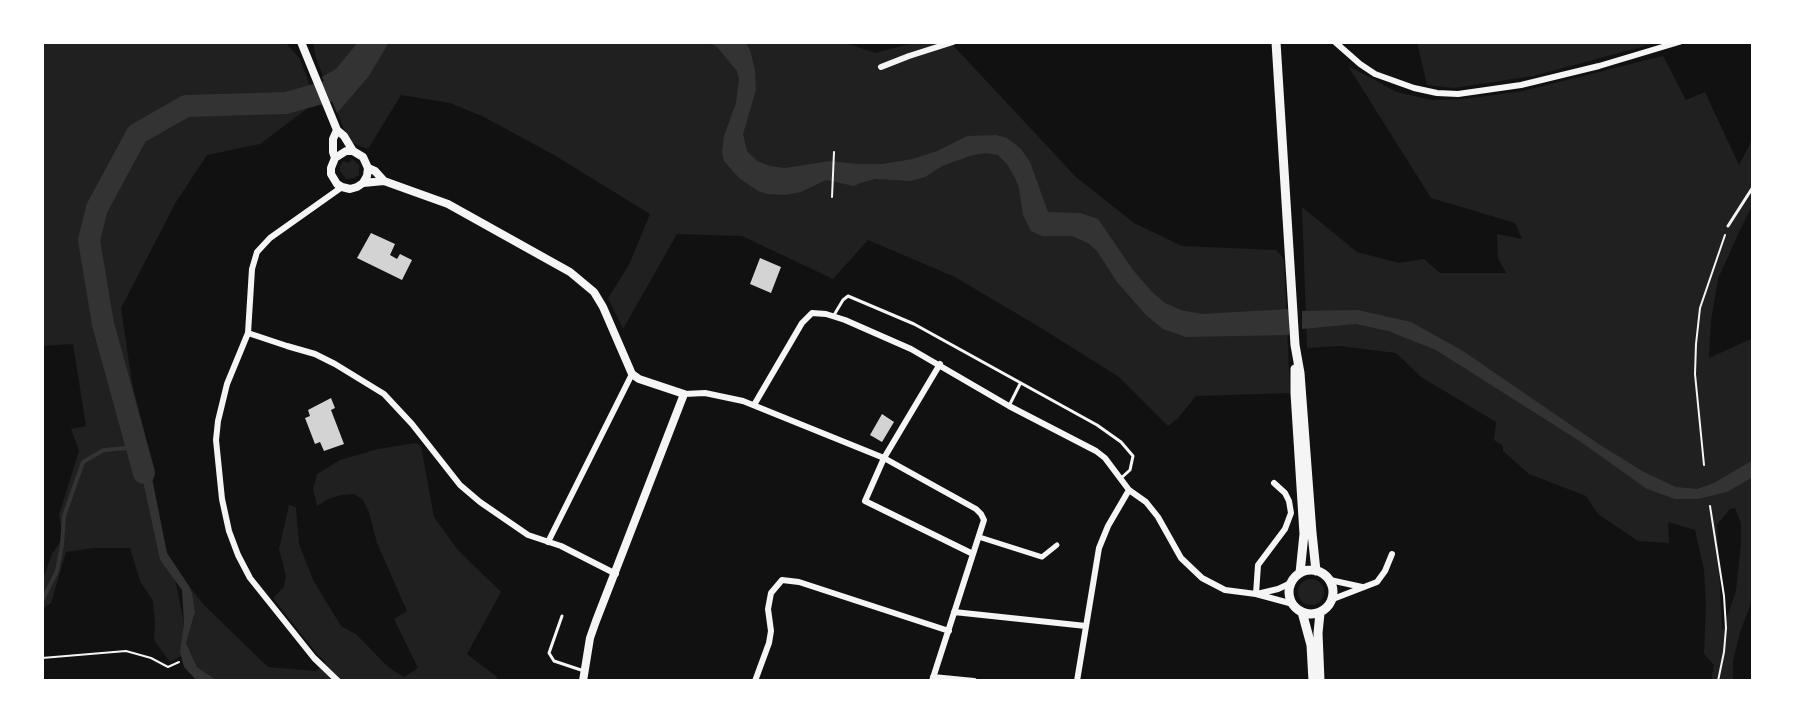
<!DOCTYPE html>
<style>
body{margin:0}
#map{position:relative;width:1795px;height:723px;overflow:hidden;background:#111;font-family:"Fira Sans Condensed",sans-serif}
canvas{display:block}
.frame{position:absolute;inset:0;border:44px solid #fff;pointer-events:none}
</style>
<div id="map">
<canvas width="1795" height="723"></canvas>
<div class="frame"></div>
</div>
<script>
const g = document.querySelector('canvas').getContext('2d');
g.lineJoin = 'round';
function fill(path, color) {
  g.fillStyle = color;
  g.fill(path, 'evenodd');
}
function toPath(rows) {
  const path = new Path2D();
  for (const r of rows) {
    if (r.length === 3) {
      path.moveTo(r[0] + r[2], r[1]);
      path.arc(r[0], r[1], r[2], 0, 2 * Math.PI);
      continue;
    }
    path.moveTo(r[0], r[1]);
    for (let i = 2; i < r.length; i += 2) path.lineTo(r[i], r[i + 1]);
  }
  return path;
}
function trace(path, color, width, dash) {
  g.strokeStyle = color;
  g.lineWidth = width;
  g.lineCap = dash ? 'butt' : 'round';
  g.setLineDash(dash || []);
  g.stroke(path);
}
fill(toPath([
 [42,42,285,42,300,59,316,102,260,144,207,155,176,202,121,308,132,383,145,434,145,443,135,446,160,560,175,579,184,623,181,656,170,662,154,640,155,624,153,601,140,581,130,548,93,548,66,552,51,603,42,609,42,581,52,554,63,537,59,515,79,451,71,429,86,426,73,344,42,346],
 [313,42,843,42,875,53,917,42,950,42,1076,177,1134,223,1182,246,1276,250,1284,259,1290,393,1196,396,1178,418,1168,426,1119,377,1041,328,955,277,868,240,833,279,742,236,677,234,623,329,608,298,629,265,650,214,554,155,484,117,450,103,401,95,368,149,353,143,345,132,316,58],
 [1417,42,1660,42,1533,76,1454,88,1427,85],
 [1663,56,1686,100,1705,92,1739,165,1748,148,1753,135,1753,204,1739,232,1718,279,1711,321,1709,358,1753,338,1753,390,1752,392,1753,587,1750,606,1740,632,1733,661,1733,681,1711,681,1714,665,1704,654,1706,604,1704,570,1695,530,1668,522,1669,543,1638,541,1598,514,1586,496,1529,474,1503,451,1503,446,1494,440,1496,422,1421,377,1396,353,1340,346,1307,348,1302,207,1357,252,1399,263,1424,259,1440,273,1506,273,1498,258,1497,234,1522,239,1515,223,1431,198,1348,66,1397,92,1431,100,1465,99,1523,91],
 [1735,508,1741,523,1741,543,1736,591,1722,631,1717,525,1730,509],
 [352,159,359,165,359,175,355,178,346,179,340,171,340,166,343,161,349,163],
 [416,443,421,446,434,517,458,550,501,592,467,654,497,677,496,681,220,681,213,678,197,667,186,643,195,612,189,586,204,605,268,667,316,671,326,662,317,654,273,598,284,587,286,576,279,549,289,505,296,507,299,544,313,580,341,626,356,634,388,667,404,677,418,668,394,619,407,611,377,543,369,512,363,500,354,494,341,495,328,499,317,506,313,489,317,474,340,460,378,449],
 [1311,592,13]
]), '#202020');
fill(toPath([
 [358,42,389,42,369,76,337,113,322,77,336,69],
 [708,42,745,42,750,50,755,70,756,90,743,134,747,151,757,161,770,166,785,168,830,161,857,164,882,164,913,159,937,151,967,136,996,135,1007,138,1021,149,1030,162,1048,212,1080,213,1098,219,1133,270,1152,292,1165,303,1181,310,1201,314,1289,309,1289,335,1186,337,1163,329,1146,315,1117,282,1097,251,1088,243,1072,236,1042,236,1031,231,1023,215,1019,188,1015,178,1007,164,998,155,986,153,973,155,942,166,925,177,910,181,875,179,860,183,854,186,826,180,801,192,784,195,767,194,758,191,739,178,724,161,722,152,724,136,736,103,739,79,737,71,717,47],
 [1358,310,1411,322,1463,351,1600,445,1644,472,1676,487,1697,489,1714,483,1753,460,1753,477,1727,492,1698,499,1675,499,1647,489,1581,442,1436,350,1388,331,1356,324,1302,329,1302,311],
 [145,443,167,553,189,586,192,593,195,612,186,643,197,667,213,678,220,681,197,681,184,667,180,652,184,623,182,590,160,560,135,445]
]), '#333');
trace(toPath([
 [42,601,57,571,62,545,64,516,83,462,104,450,138,447]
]), '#333', 4);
trace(toPath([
 [144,473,103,324,89,240,97,208,137,134,186,106,286,103,340,88,372,42]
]), '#333', 22);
fill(toPath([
 [371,233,395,244,390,255,397,259,400,254,412,260,402,280,357,258],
 [760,258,781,267,771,293,750,284],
 [331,398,335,408,331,410,344,444,324,451,320,442,315,444,305,418,310,416,308,410],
 [882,414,894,422,882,442,870,435]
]), '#d3d3d3');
trace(toPath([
 [832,197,834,152],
 [1704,465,1695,374,1696,344,1700,308,1725,235],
 [1710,506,1724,596,1726,628,1724,652,1718,681],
 [42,658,126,651,151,658,168,667,179,662]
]), '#f5f5f5', 2);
trace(toPath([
 [1728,226,1753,187],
 [834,315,843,300,848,296,914,324,1097,425,1121,442,1133,456,1130,470,1120,479],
 [1009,406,1020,384],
 [562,616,549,653,554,661,581,670]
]), '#f5f5f5', 3);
trace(toPath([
 [979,537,1042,557,1057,545]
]), '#f5f5f5', 5);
trace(toPath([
 [1335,42,1360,64,1375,74,1414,88,1437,93,1458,94,1521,85,1599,66,1679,42],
 [881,67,909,56,953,42],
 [248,333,287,346,315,354,335,364,384,394,412,424,460,485,480,502,528,535,561,546,616,574],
 [940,364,884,458,865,501,973,554],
 [684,394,705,393,743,401,884,458,976,509,981,514,984,520,932,681],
 [754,405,802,323,812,313,826,314,845,320,911,349,1009,406,1096,451,1105,458,1129,490,1146,502,1158,517,1181,558,1202,578,1225,590,1256,594,1293,604],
 [548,542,632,374],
 [1330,580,1362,587],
 [1256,594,1258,565,1285,529,1291,513,1289,501,1285,493,1274,483],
 [1257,594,1278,589,1291,583],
 [1333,599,1377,582,1385,571,1392,554],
 [954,612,1086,626],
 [933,677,974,681],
 [338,681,314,658,250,578,238,555,229,531,222,499,216,440,218,421,227,384,248,333,252,269,257,252,270,238,342,187],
 [755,681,769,643,771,631,768,609,771,593,782,580,799,582,949,631],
 [1077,681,1099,548,1108,526,1129,490]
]), '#f5f5f5', 6);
trace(toPath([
 [301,42,337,130,344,136,353,151],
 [335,158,333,152,333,139,337,130],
 [368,168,375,171,384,181,448,204,570,272,594,292,603,307,632,374,639,379,684,394,596,621,590,638,583,681],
 [363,183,367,176,368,168,363,157,353,151,346,151,335,158,331,168,331,174,337,184,342,187,350,189,357,187,363,183,384,181]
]), '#f5f5f5', 8);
trace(toPath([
 [1276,42,1295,345,1300,373,1312,533,1316,571],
 [1295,369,1295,393,1304,534,1300,573],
 [1311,592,22],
 [1302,612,1311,645,1313,681],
 [1320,681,1318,633,1320,613]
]), '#f5f5f5', 9);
</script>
